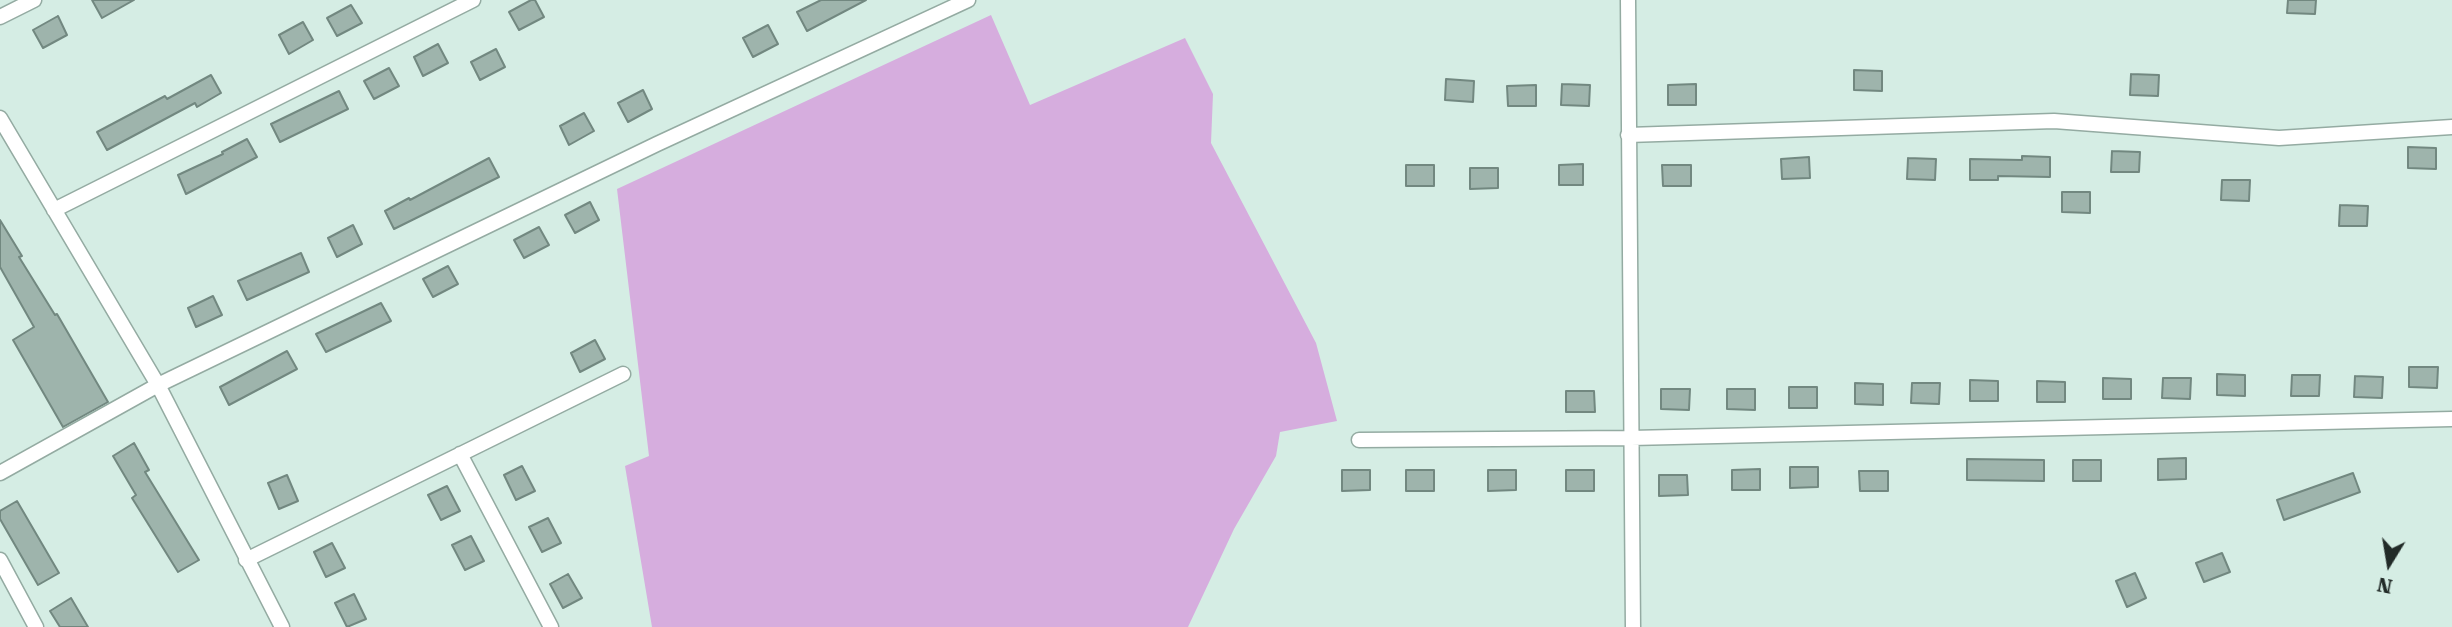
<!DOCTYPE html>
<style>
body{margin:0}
#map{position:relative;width:2452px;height:627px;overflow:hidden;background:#d5ede4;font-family:"Roboto Serif",serif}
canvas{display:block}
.north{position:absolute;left:2354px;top:529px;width:70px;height:70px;-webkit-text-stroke:5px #d5ede4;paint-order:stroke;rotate:191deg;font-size:19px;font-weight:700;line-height:28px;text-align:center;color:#222b28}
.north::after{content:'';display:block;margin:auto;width:24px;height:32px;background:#222b28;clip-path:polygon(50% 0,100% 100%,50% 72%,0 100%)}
</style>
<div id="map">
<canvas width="2452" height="627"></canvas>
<div class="north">N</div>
</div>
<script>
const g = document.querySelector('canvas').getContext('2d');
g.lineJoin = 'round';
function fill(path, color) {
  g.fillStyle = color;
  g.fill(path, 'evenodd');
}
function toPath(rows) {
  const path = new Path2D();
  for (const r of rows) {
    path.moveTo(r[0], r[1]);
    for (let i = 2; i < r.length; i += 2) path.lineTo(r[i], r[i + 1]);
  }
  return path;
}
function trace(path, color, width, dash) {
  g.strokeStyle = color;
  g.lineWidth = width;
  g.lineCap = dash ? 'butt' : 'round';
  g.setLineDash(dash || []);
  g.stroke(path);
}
fill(toPath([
 [991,15,1030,105,1185,38,1213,94,1211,143,1316,343,1337,421,1280,432,1276,456,1234,529,1188,627,652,627,625,466,649,456,617,189]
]), '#d6adde');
const building = toPath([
 [92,0,134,0,102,18,92,0],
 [531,0,535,0,544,17,519,30,509,12,531,0],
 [821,0,866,0,807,31,797,12,821,0],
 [2288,0,2316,0,2315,14,2287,13,2288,0],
 [351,5,362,23,337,36,327,18,351,5],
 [58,16,67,35,43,48,33,30,58,16],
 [303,22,313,40,289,54,279,35,303,22],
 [768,25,778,44,753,57,743,38,768,25],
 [438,44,448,63,423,76,414,57,438,44],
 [496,49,505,67,480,80,471,62,496,49],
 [389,68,399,86,374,99,364,81,389,68],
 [1854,70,1882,71,1882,91,1854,90,1854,70],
 [2131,74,2159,75,2158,96,2130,95,2131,74],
 [211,75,221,93,197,107,195,103,107,150,97,132,165,96,167,99,211,75],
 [1446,79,1474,81,1473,102,1445,100,1446,79],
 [1562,84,1590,85,1589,106,1561,105,1562,84],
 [1696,84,1696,105,1668,105,1668,85,1696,84],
 [1536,85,1536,106,1508,106,1507,86,1536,85],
 [643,90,652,109,628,122,618,103,643,90],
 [339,91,348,109,280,142,271,124,339,91],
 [584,113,594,131,569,145,560,126,584,113],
 [247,139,257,157,186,194,178,175,223,154,222,152,247,139],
 [2408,147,2436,148,2436,169,2408,168,2408,147],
 [2112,151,2140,152,2139,172,2111,172,2112,151],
 [2022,156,2050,157,2050,177,1998,176,1998,180,1970,180,1970,159,2022,160,2022,156],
 [1809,157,1810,178,1782,179,1781,159,1809,157],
 [489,158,499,177,394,229,385,211,409,198,410,200,489,158],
 [1908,158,1936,159,1935,180,1907,179,1908,158],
 [1583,164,1583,185,1559,185,1559,165,1583,164],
 [1406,165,1434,165,1434,186,1406,186,1406,165],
 [1662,165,1691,165,1691,186,1663,186,1662,165],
 [1470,168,1498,168,1498,188,1470,189,1470,168],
 [2222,180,2250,180,2249,201,2221,200,2222,180],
 [2062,192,2090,192,2090,213,2062,212,2062,192],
 [590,202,599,220,575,233,565,215,590,202],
 [2340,205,2368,206,2367,226,2339,226,2340,205],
 [0,220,22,256,19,257,55,315,57,314,108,402,63,427,13,340,34,327,0,267,0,220],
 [353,225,362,244,337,257,328,238,353,225],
 [539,227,549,245,524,258,514,240,539,227],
 [301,253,309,272,247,300,238,281,301,253],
 [448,266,458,284,433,297,423,279,448,266],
 [213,296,222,315,196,327,188,308,213,296],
 [381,303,391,321,326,352,316,334,381,303],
 [595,340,605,359,580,372,571,353,595,340],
 [287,351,297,369,229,405,220,387,287,351],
 [2409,367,2438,367,2437,388,2409,387,2409,367],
 [2217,374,2245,375,2245,396,2217,395,2217,374],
 [2292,375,2320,375,2319,396,2291,396,2292,375],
 [2355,376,2383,377,2382,398,2354,397,2355,376],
 [2103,378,2131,379,2131,399,2103,399,2103,378],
 [2163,378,2191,378,2190,399,2162,398,2163,378],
 [1970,380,1998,381,1998,401,1970,401,1970,380],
 [2037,381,2065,382,2065,402,2037,402,2037,381],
 [1855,383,1883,384,1883,405,1855,404,1855,383],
 [1912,383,1940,383,1939,404,1911,403,1912,383],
 [1789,387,1817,387,1817,408,1789,408,1789,387],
 [1661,389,1690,389,1689,410,1661,409,1661,389],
 [1727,389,1755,389,1755,410,1727,409,1727,389],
 [1566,391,1594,391,1595,412,1566,412,1566,391],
 [134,443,149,470,145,472,199,560,178,572,132,498,136,495,113,456,134,443],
 [2186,458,2186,479,2158,480,2158,459,2186,458],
 [1967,459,2044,460,2044,481,1967,480,1967,459],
 [2073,460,2101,460,2101,481,2073,481,2073,460],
 [522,466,535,491,516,500,504,475,522,466],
 [1790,467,1818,467,1818,487,1790,488,1790,467],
 [1760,469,1760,490,1732,490,1732,470,1760,469],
 [1342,470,1370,470,1370,490,1342,491,1342,470],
 [1406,470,1434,470,1434,491,1406,491,1406,470],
 [1488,470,1516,470,1516,490,1488,491,1488,470],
 [1566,470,1594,470,1594,491,1566,491,1566,470],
 [1859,471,1888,471,1888,491,1860,491,1859,471],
 [2353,473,2360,492,2284,520,2277,500,2353,473],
 [287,475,298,501,279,509,268,483,287,475],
 [1659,475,1687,475,1688,495,1659,496,1659,475],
 [447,486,460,511,441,520,428,495,447,486],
 [17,501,59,573,38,585,0,519,0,511,17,501],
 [548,518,561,543,542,552,529,527,548,518],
 [471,536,484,561,465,570,452,545,471,536],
 [332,543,345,568,326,577,314,552,332,543],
 [2222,553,2230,572,2204,582,2196,563,2222,553],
 [2135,573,2146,598,2127,607,2116,581,2135,573],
 [568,574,582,598,563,608,550,584,568,574],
 [354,594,366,619,347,627,335,603,354,594],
 [71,598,88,627,60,627,50,611,71,598]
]);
fill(building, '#9eb4ac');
trace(building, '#728880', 2);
const street = toPath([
 [1628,0,1633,627],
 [0,17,34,0],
 [0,118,158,385,282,627],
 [1628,135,2054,121,2279,138,2452,127],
 [54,210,473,0],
 [1359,440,1631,438,2452,419],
 [460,454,551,627],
 [0,473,158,385,657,144,968,0],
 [0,560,36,627],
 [246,560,623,374]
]);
trace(street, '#94aba2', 17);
trace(street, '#fff', 14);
</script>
